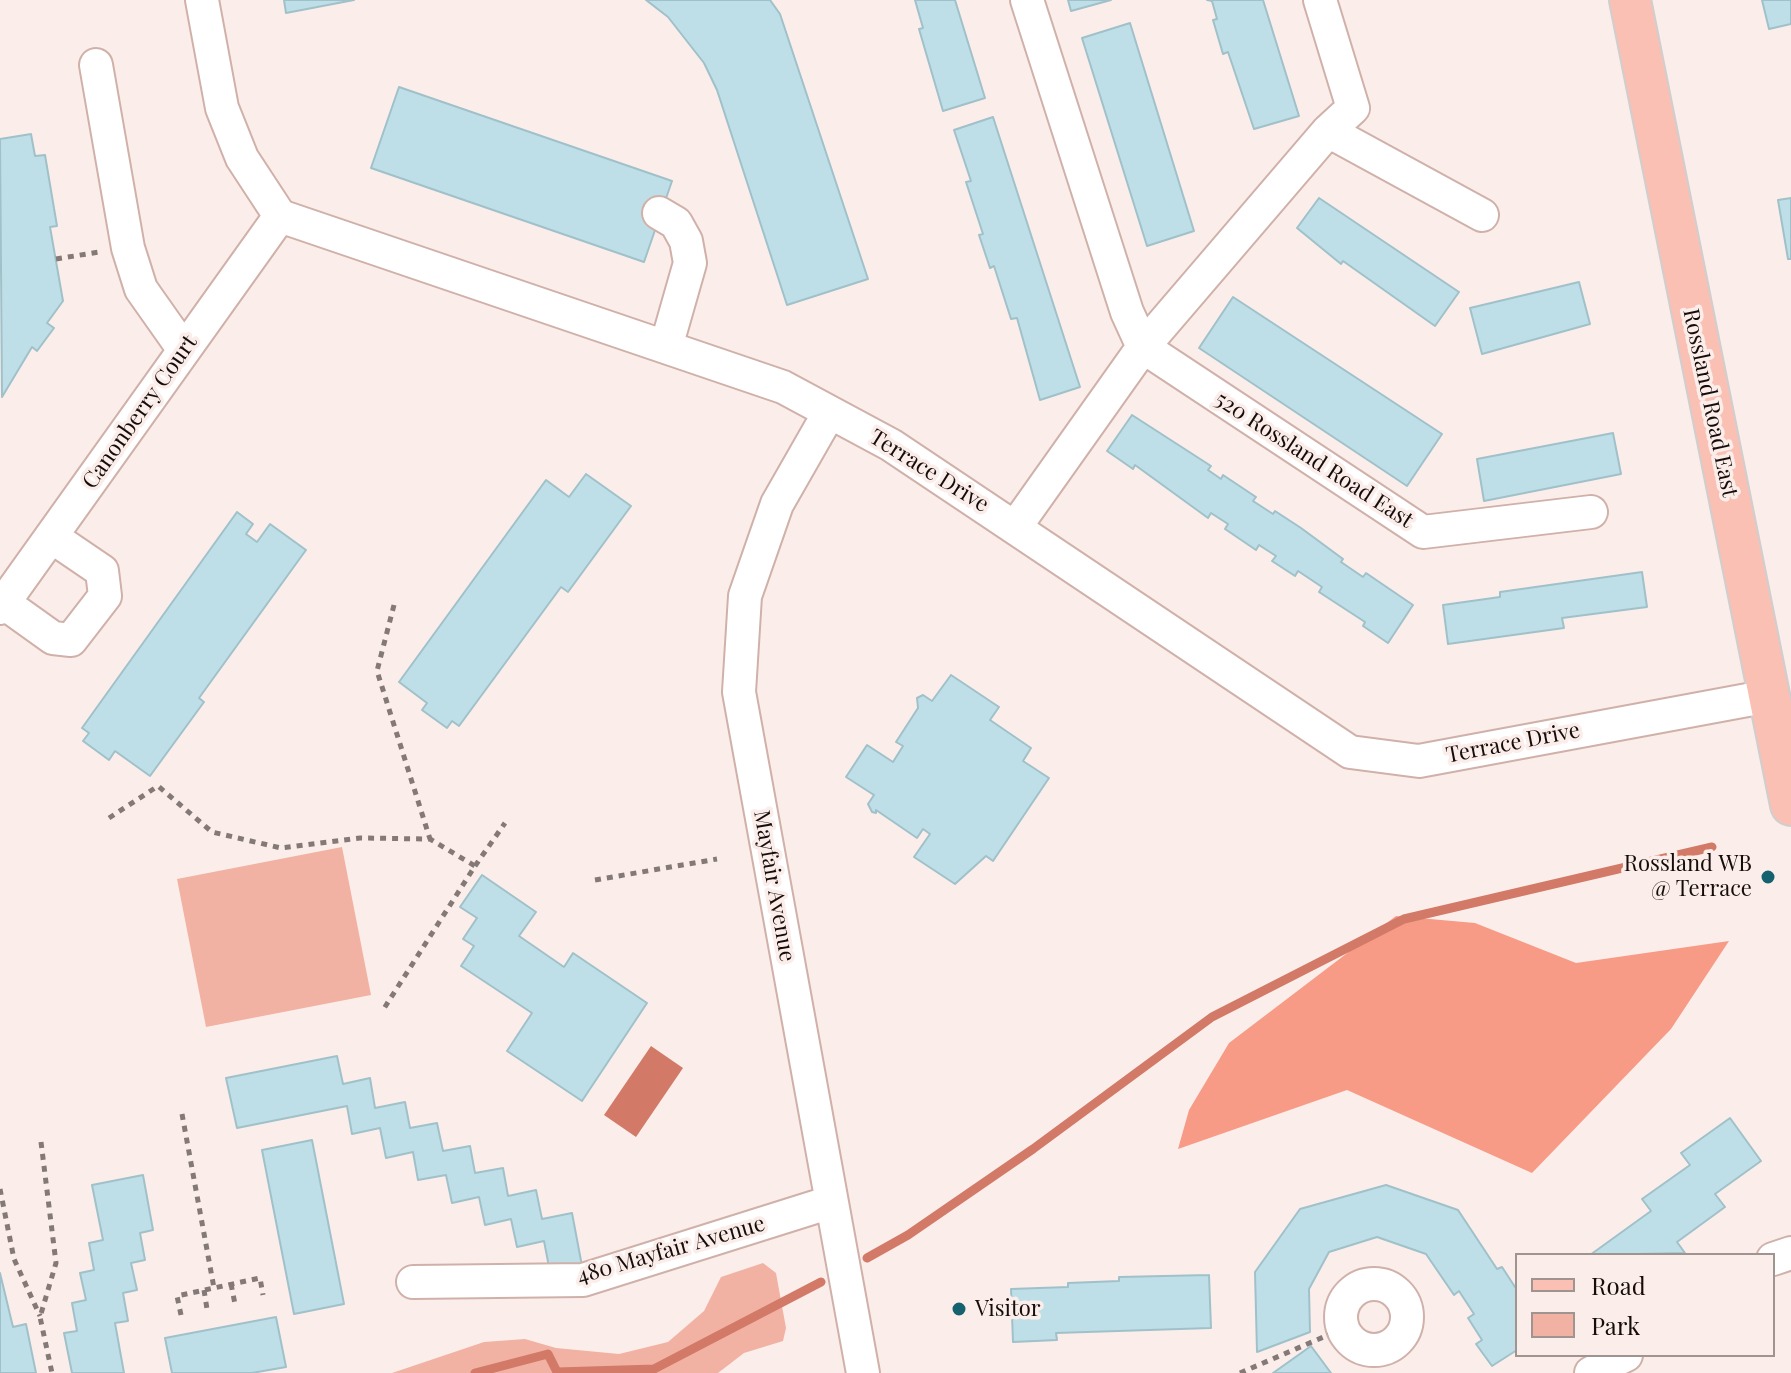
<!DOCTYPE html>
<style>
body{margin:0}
#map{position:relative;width:1791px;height:1373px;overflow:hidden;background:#fbeeea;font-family:"Playfair Display",serif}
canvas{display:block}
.legend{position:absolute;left:1515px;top:1253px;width:260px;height:104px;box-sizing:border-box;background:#fbeeea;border:2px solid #9f9490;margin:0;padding:10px 14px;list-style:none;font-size:24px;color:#160c0a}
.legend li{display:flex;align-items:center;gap:16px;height:40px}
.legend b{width:40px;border:2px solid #9f9490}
</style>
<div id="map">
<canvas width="1791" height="1373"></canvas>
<ul class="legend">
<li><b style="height:10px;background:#fac0b3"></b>Road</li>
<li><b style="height:22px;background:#f2b2a3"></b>Park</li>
</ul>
</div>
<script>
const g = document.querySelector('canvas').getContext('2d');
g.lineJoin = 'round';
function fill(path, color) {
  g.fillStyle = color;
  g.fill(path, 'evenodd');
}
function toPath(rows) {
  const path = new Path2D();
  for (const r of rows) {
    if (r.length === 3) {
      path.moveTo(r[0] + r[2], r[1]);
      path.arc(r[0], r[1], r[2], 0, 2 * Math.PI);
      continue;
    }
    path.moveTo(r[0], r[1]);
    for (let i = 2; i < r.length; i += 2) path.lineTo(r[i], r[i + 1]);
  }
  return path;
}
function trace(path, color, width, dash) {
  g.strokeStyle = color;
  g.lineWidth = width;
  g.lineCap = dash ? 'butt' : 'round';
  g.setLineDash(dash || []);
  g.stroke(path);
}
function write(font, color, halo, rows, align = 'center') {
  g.font = font + ' "Playfair Display",serif';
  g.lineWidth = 7;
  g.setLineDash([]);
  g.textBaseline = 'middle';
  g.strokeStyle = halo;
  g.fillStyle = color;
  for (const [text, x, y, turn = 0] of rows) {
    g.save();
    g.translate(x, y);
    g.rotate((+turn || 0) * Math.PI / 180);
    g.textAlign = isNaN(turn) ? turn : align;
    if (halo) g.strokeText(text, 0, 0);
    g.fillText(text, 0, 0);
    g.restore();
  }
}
fill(toPath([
 [342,847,371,995,206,1027,177,879],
 [763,1263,776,1273,786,1328,783,1341,744,1353,718,1373,392,1373,484,1342,525,1339,556,1348,619,1354,668,1342,704,1311,721,1277]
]), '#f2b2a3');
fill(toPath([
 [1396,916,1475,923,1576,963,1729,941,1671,1029,1532,1173,1347,1090,1178,1149,1189,1110,1229,1043]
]), '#f79b87');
fill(toPath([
 [651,1046,683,1068,636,1137,604,1115]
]), '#d27a67');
trace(toPath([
 [867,1258,908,1235,1033,1149,1212,1017,1404,919,1712,847],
 [475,1373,548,1354,557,1372,654,1369,821,1282]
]), '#d27a67', 9);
const building = toPath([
 [284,0,354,0,286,13,284,0],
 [646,0,770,0,780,14,868,279,787,305,717,90,704,63,668,17,646,0],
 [915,0,955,0,985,98,943,111,919,29,923,28,915,0],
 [1068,0,1111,0,1071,11,1068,0],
 [1207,0,1263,0,1299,116,1254,129,1228,52,1223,54,1213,20,1217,19,1212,1,1207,0],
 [1762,0,1791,0,1791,24,1769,29,1762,0],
 [1130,23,1194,231,1147,246,1082,38,1130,23],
 [399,87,672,181,644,262,371,168,399,87],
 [993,117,1080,387,1040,400,1017,318,1011,319,994,266,990,268,979,235,983,234,966,182,971,181,954,130,993,117],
 [31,134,35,156,45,155,57,226,50,227,63,301,47,323,54,328,37,351,32,347,2,397,0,139,31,134],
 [1319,198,1459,292,1435,326,1343,261,1341,264,1297,228,1319,198],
 [1791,198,1791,259,1788,259,1778,200,1791,198],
 [1579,282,1590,324,1482,354,1470,308,1579,282],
 [1233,297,1442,434,1407,486,1199,348,1233,297],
 [1132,415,1211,466,1208,470,1221,479,1223,475,1256,497,1253,501,1273,514,1275,511,1301,528,1343,559,1341,562,1363,577,1366,573,1413,605,1388,643,1363,626,1365,622,1319,592,1322,587,1298,571,1295,576,1272,561,1276,556,1259,545,1256,550,1225,529,1228,524,1211,513,1208,518,1135,465,1133,469,1107,451,1132,415],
 [1613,433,1621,474,1484,501,1477,459,1613,433],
 [586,474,631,506,568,592,561,587,459,726,452,721,447,728,422,710,427,703,399,682,546,480,569,497,586,474],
 [237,512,253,524,246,534,257,542,270,524,306,550,199,698,204,702,150,776,115,751,109,760,83,741,89,733,82,728,237,512],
 [1642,572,1647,607,1562,618,1564,628,1448,644,1443,605,1500,597,1500,592,1642,572],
 [951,675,999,707,990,720,1031,748,1023,761,1049,778,993,861,986,856,955,884,914,857,930,834,923,829,917,838,876,810,876,813,872,812,868,804,874,795,846,777,867,745,893,762,903,746,896,742,918,708,917,698,923,695,932,701,951,675],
 [482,875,536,912,519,936,564,967,573,953,647,1003,582,1101,507,1051,532,1013,461,966,474,946,463,939,477,918,460,907,482,875],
 [337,1056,343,1084,370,1078,375,1108,405,1102,410,1128,437,1123,443,1151,470,1146,475,1173,503,1168,508,1196,536,1190,542,1219,572,1213,582,1266,550,1272,544,1241,517,1247,511,1219,485,1225,479,1197,452,1203,446,1175,418,1180,413,1152,386,1158,380,1128,352,1134,347,1106,237,1128,226,1078,337,1056],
 [1730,1118,1761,1161,1715,1194,1725,1207,1677,1242,1685,1253,1590,1255,1651,1211,1642,1199,1690,1165,1681,1153,1730,1118],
 [312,1140,344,1304,294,1314,262,1150,312,1140],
 [143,1175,153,1230,140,1233,145,1260,131,1263,137,1290,123,1293,128,1321,115,1323,124,1373,72,1373,64,1333,77,1331,72,1303,86,1300,80,1273,94,1270,89,1243,103,1240,92,1185,143,1175],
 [1386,1185,1458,1210,1497,1269,1502,1267,1517,1290,1517,1350,1492,1366,1476,1344,1482,1340,1468,1318,1474,1314,1459,1291,1454,1295,1426,1254,1377,1237,1329,1252,1309,1289,1310,1332,1257,1352,1255,1272,1300,1209,1386,1185],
 [0,1273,13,1327,26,1324,36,1373,0,1373,0,1273],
 [1209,1275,1211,1328,1056,1333,1057,1340,1013,1342,1011,1289,1068,1287,1068,1283,1119,1281,1119,1277,1209,1275],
 [276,1317,286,1367,252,1373,172,1373,165,1338,276,1317],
 [1311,1346,1331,1373,1273,1373,1311,1346]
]);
fill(building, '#bedfe7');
trace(building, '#a0c1c9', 2);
const minor = toPath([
 [202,0,222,108,242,158,280,216,783,387,891,445,1350,752,1419,761,1769,696],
 [1027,0,1127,312,1143,347,1423,532,1591,512],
 [1320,0,1353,108,1328,131,1482,215],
 [96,65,128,248,141,289,184,350],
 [659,213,676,223,686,241,690,263,666,347],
 [829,413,777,504,745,596,739,692,863,1373],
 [1016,526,1143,347,1328,131],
 [4,603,53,638,71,640,105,596,102,571,52,537],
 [0,608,280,216],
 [1773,1259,1791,1253],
 [413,1282,583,1280,831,1202],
 [1374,1317,33],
 [1591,1373,1626,1355]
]);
const major = toPath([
 [1630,0,1791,805]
]);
trace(minor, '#d0b1aa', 36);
trace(major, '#d0cece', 44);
trace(toPath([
 [56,259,99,252],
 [394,605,377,671,430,839],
 [109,818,158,786,212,832,281,848,360,838,430,839,475,866,383,1010],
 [475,866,505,823],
 [595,880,717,859],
 [182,1114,214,1288],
 [41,1142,56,1263,40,1317,52,1373],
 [0,1189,14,1259,40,1316],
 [231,1284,235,1304],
 [204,1290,207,1309],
 [181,1315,177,1296,260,1278,263,1295],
 [1240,1373,1342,1329]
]), '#847976', 5, [6, 6]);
trace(minor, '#fff', 32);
trace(major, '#fac0b3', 40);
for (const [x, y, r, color] of [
 [1768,877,8,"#16616e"],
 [959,1309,8,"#16616e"]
]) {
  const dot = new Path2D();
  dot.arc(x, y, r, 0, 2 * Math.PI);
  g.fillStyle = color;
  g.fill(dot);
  trace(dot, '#fbeeea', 3);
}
write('22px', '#160c0a', '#fbeeea', [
 ["Rossland Road East",1710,403,78],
 ["Canonberry Court",140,412,-55],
 ["520 Rossland Road East",1314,460,33],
 ["Terrace Drive",929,471,32],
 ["Terrace Drive",1513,743,-11],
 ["Mayfair Avenue",774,886,80],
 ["480 Mayfair Avenue",671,1250,-16]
]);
write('22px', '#160c0a', '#fbeeea', [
 ["Rossland WB",1752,864],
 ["@ Terrace",1752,889],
 ["Visitor",975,1309,"left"]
], 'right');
</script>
